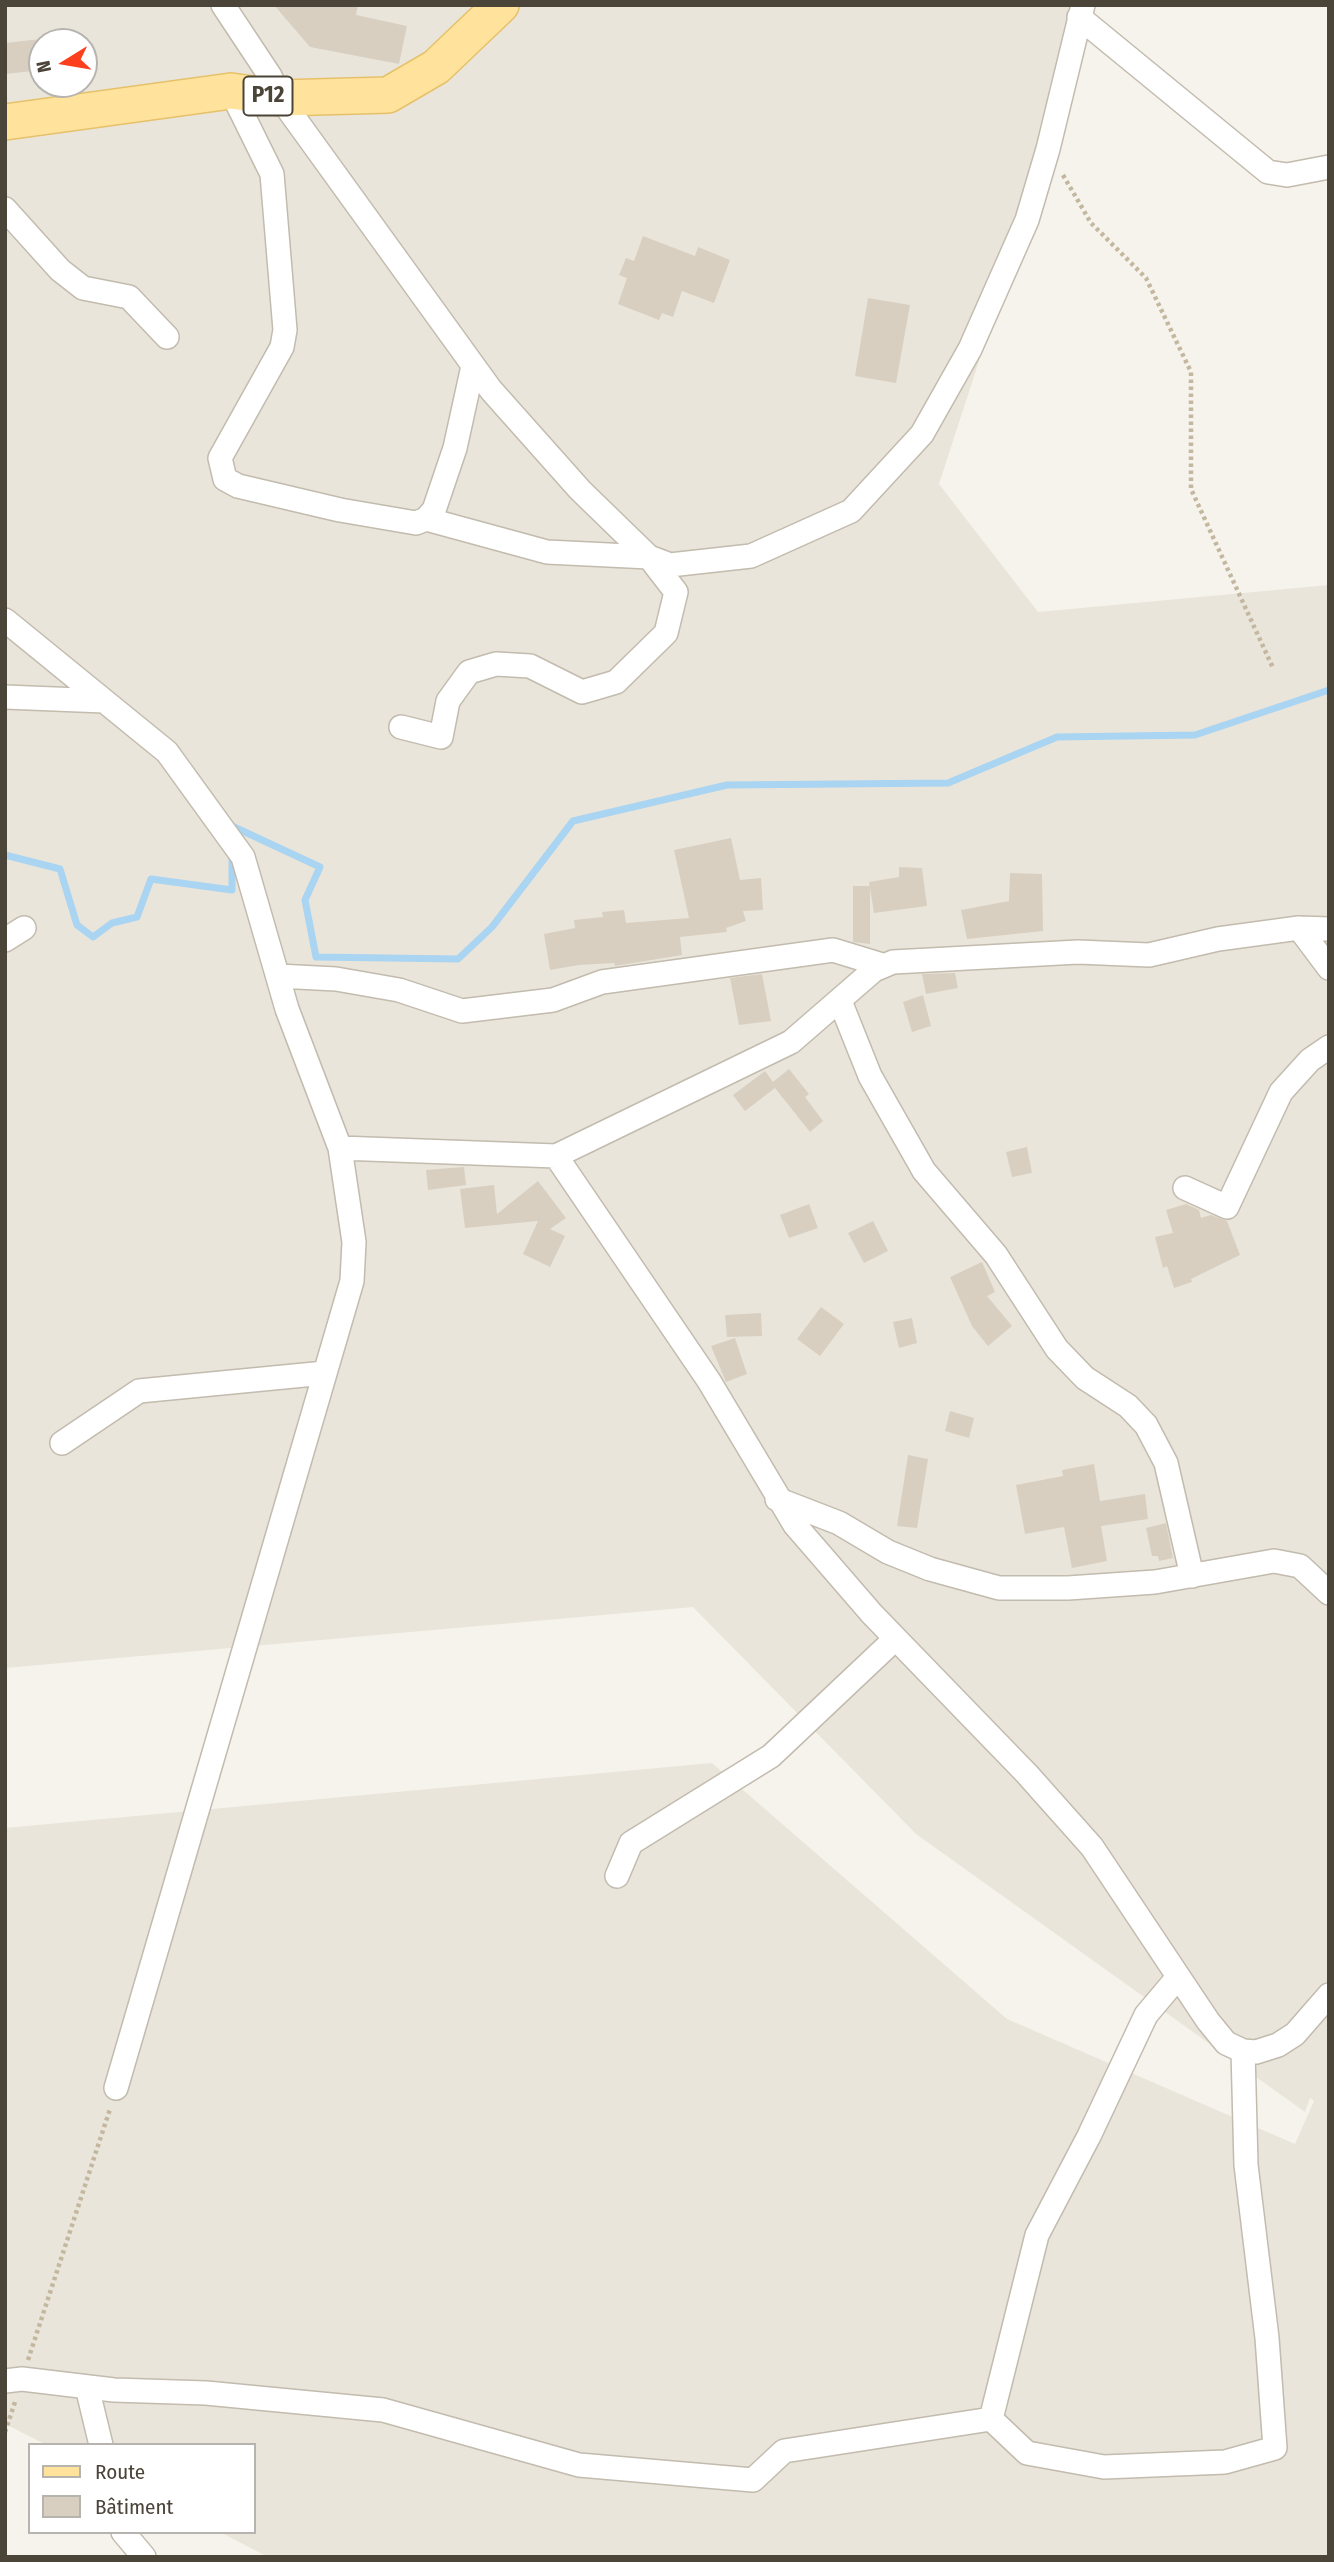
<!DOCTYPE html>
<meta charset="utf-8">
<style>
body{margin:0}
#map{position:relative;width:1334px;height:2562px;overflow:hidden;background:#f6f3ec;font-family:"Fira Sans Condensed",sans-serif}
canvas{display:block}
.frame{position:absolute;inset:0;border:7px solid #4b4439;pointer-events:none}
.legend{position:absolute;left:28px;top:2443px;width:228px;height:91px;box-sizing:border-box;background:#fff;border:2px solid #b7b4b0;margin:0;padding:9px 12px;list-style:none;font-size:21px;color:#4b4439}
.legend li{display:flex;align-items:center;gap:14px;height:35px}
.legend b{width:35px;border:2px solid #b7b4b0}
.north{position:absolute;left:28px;top:28px;width:70px;height:70px;box-sizing:border-box;background:#fff;border:2px solid #b7b4b0;border-radius:50%;rotate:259deg;font-size:19px;font-weight:700;line-height:28px;text-align:center;color:#4b4439}
.north::after{content:'';display:block;margin:auto;width:24px;height:32px;background:#fc3f1d;clip-path:polygon(50% 0,100% 100%,50% 72%,0 100%)}
</style>
<div id="map">
<canvas width="1334" height="2562"></canvas>
<div class="frame"></div>
<ul class="legend">
<li><b style="height:9px;background:#ffe39c"></b>Route</li>
<li><b style="height:19px;background:#d8cfc1"></b>Bâtiment</li>
</ul>
<div class="north">N</div>
</div>
<script>
const g = document.querySelector('canvas').getContext('2d');
g.lineJoin = 'round';
function fill(path, color) {
  g.fillStyle = color;
  g.fill(path, 'evenodd');
}
function toPath(rows) {
  const path = new Path2D();
  for (const r of rows) {
    path.moveTo(r[0], r[1]);
    for (let i = 2; i < r.length; i += 2) path.lineTo(r[i], r[i + 1]);
  }
  return path;
}
function trace(path, color, width, dash) {
  g.strokeStyle = color;
  g.lineWidth = width;
  g.lineCap = dash ? 'butt' : 'round';
  g.setLineDash(dash || []);
  g.stroke(path);
}
function write(font, color, halo, rows, align = 'center') {
  g.font = font + ' "Fira Sans Condensed",sans-serif';
  g.lineWidth = 5;
  g.setLineDash([]);
  g.textBaseline = 'middle';
  g.strokeStyle = halo;
  g.fillStyle = color;
  for (const [text, x, y, turn = 0] of rows) {
    g.save();
    g.translate(x, y);
    g.rotate((+turn || 0) * Math.PI / 180);
    g.textAlign = isNaN(turn) ? turn : align;
    if (halo) g.strokeText(text, 0, 0);
    g.fillText(text, 0, 0);
    g.restore();
  }
}
fill(toPath([
 [5,5,1087,5,1048,149,939,484,1038,612,1329,585,1329,2557,268,2557,220,2532,254,2532,254,2445,47,2445,5,2424,5,1828,712,1763,1007,2019,1295,2144,1314,2101,1310,2098,1305,2112,916,1834,693,1607,5,1668],
 [42,42,84,42,84,84,42,84]
]), '#eae5da');
trace(toPath([
 [232,829,232,826,320,867,305,900,316,957,458,959,492,927,573,821,727,785,948,783,1057,737,1195,735,1329,690],
 [5,855,60,869,77,925,93,937,112,923,137,917,151,879,232,890,232,855]
]), '#a9d4f2', 7);
fill(toPath([
 [274,5,358,5,356,15,407,26,399,64,310,47],
 [41,39,42,70,5,74,5,43],
 [643,236,695,256,698,247,730,260,714,303,682,291,673,317,662,313,659,320,618,304,627,278,619,275,626,258,634,261],
 [868,298,910,305,896,383,855,376],
 [731,838,740,880,761,878,763,910,743,911,746,921,726,928,727,932,680,937,682,955,615,966,614,963,579,965,550,970,544,934,575,928,574,920,603,917,602,912,624,910,626,923,689,918,674,850],
 [899,867,922,868,927,906,874,913,869,882,899,877],
 [1010,873,1042,874,1043,931,967,939,961,910,1009,901],
 [853,886,870,886,870,944,853,942],
 [955,973,958,988,926,994,922,974],
 [762,974,771,1021,739,1025,730,978],
 [923,995,931,1026,912,1032,903,1002],
 [789,1069,809,1094,805,1097,823,1121,810,1132,775,1088,745,1111,733,1095,765,1071,773,1082],
 [1027,1147,1032,1173,1012,1177,1006,1152],
 [464,1167,466,1185,428,1190,426,1170],
 [538,1181,566,1218,550,1229,565,1236,550,1267,523,1254,538,1221,465,1228,460,1189,494,1185,497,1214],
 [809,1204,818,1228,789,1238,780,1215],
 [1186,1204,1199,1210,1201,1218,1211,1215,1227,1221,1240,1255,1191,1279,1192,1282,1174,1288,1167,1266,1163,1268,1155,1237,1173,1233,1166,1210],
 [873,1221,888,1251,864,1263,848,1233],
 [982,1262,995,1292,987,1296,1012,1326,988,1346,972,1326,950,1277],
 [821,1307,844,1324,820,1356,797,1339],
 [761,1313,762,1336,727,1337,725,1315],
 [912,1318,917,1343,899,1348,893,1322],
 [735,1338,747,1374,726,1382,711,1346],
 [950,1411,974,1418,969,1438,945,1431],
 [908,1455,928,1459,917,1528,897,1526],
 [1094,1464,1100,1501,1145,1494,1148,1519,1101,1526,1107,1561,1072,1568,1064,1527,1025,1534,1016,1485,1063,1476,1062,1470],
 [1166,1523,1173,1558,1159,1561,1158,1556,1152,1556,1146,1528]
]), '#d8cfc1');
const minor = toPath([
 [223,5,270,76,280,98,491,390,580,490,649,557,670,565,751,556,851,511,922,434,970,349,1027,220,1048,149,1083,5],
 [1079,17,1268,172,1287,175,1329,167],
 [231,91,272,174,285,330,282,347,220,458,225,479,238,486,340,510,416,523,426,519,434,510,455,448,473,366],
 [5,209,60,270,83,288,129,297,167,337],
 [5,620,167,752,243,857,287,1009,340,1148,354,1242,352,1281,116,2088],
 [5,697,104,701],
 [401,727,441,737,448,701,469,672,496,664,530,666,582,692,616,682,666,633,676,592,649,557,547,552,426,519],
 [1299,928,1329,968],
 [5,940,24,928],
 [278,976,336,979,399,990,462,1011,553,1000,602,982,833,950,882,965],
 [840,1001,870,1076,924,1171,996,1255,1057,1349,1085,1378,1128,1406,1146,1425,1166,1463,1192,1576],
 [340,1148,556,1156,791,1042,874,970,893,962,1078,952,1149,955,1218,939,1299,928,1329,929],
 [556,1156,709,1381,795,1525,872,1614,1027,1774,1092,1847,1208,2021,1226,2043,1243,2051,1256,2052,1278,2045,1295,2034,1329,1995],
 [1185,1188,1227,1207,1281,1092,1310,1060,1329,1047],
 [62,1443,139,1391,325,1373],
 [777,1499,839,1523,888,1552,930,1569,999,1588,1068,1588,1155,1582,1274,1561,1300,1566,1329,1593],
 [617,1876,631,1843,771,1756,895,1639],
 [1178,1977,1146,2015,1089,2136,1037,2235,991,2419,1027,2453,1104,2467,1225,2462,1275,2448,1267,2338,1246,2165,1243,2051],
 [5,2381,22,2379,114,2390,206,2393,383,2410,579,2465,753,2480,784,2451,991,2419],
 [87,2387,101,2445],
 [123,2532,144,2557]
]);
const primary = toPath([
 [5,122,231,91,280,98,388,95,436,67,501,5]
]);
trace(minor, '#c2bbae', 26);
trace(primary, '#e6c16a', 38);
trace(toPath([
 [1063,175,1091,223,1146,278,1191,372,1191,489,1273,668],
 [28,2360,110,2109],
 [5,2432,15,2402]
]), '#c4b79f', 4.5, [3.5, 3.5]);
trace(minor, '#fff', 23);
trace(primary, '#ffe39c', 35);
for (const [x, y, w] of [
 [268,96,49]
]) {
  const box = new Path2D();
  box.roundRect(x - w / 2, y - 19.5, w, 39, 5);
  g.fillStyle = '#fff';
  g.fill(box);
  trace(box, '#4b4439', 2);
}
write('bold 23px', '#4b4439', null, [
 ["P12",268,96]
]);
</script>
